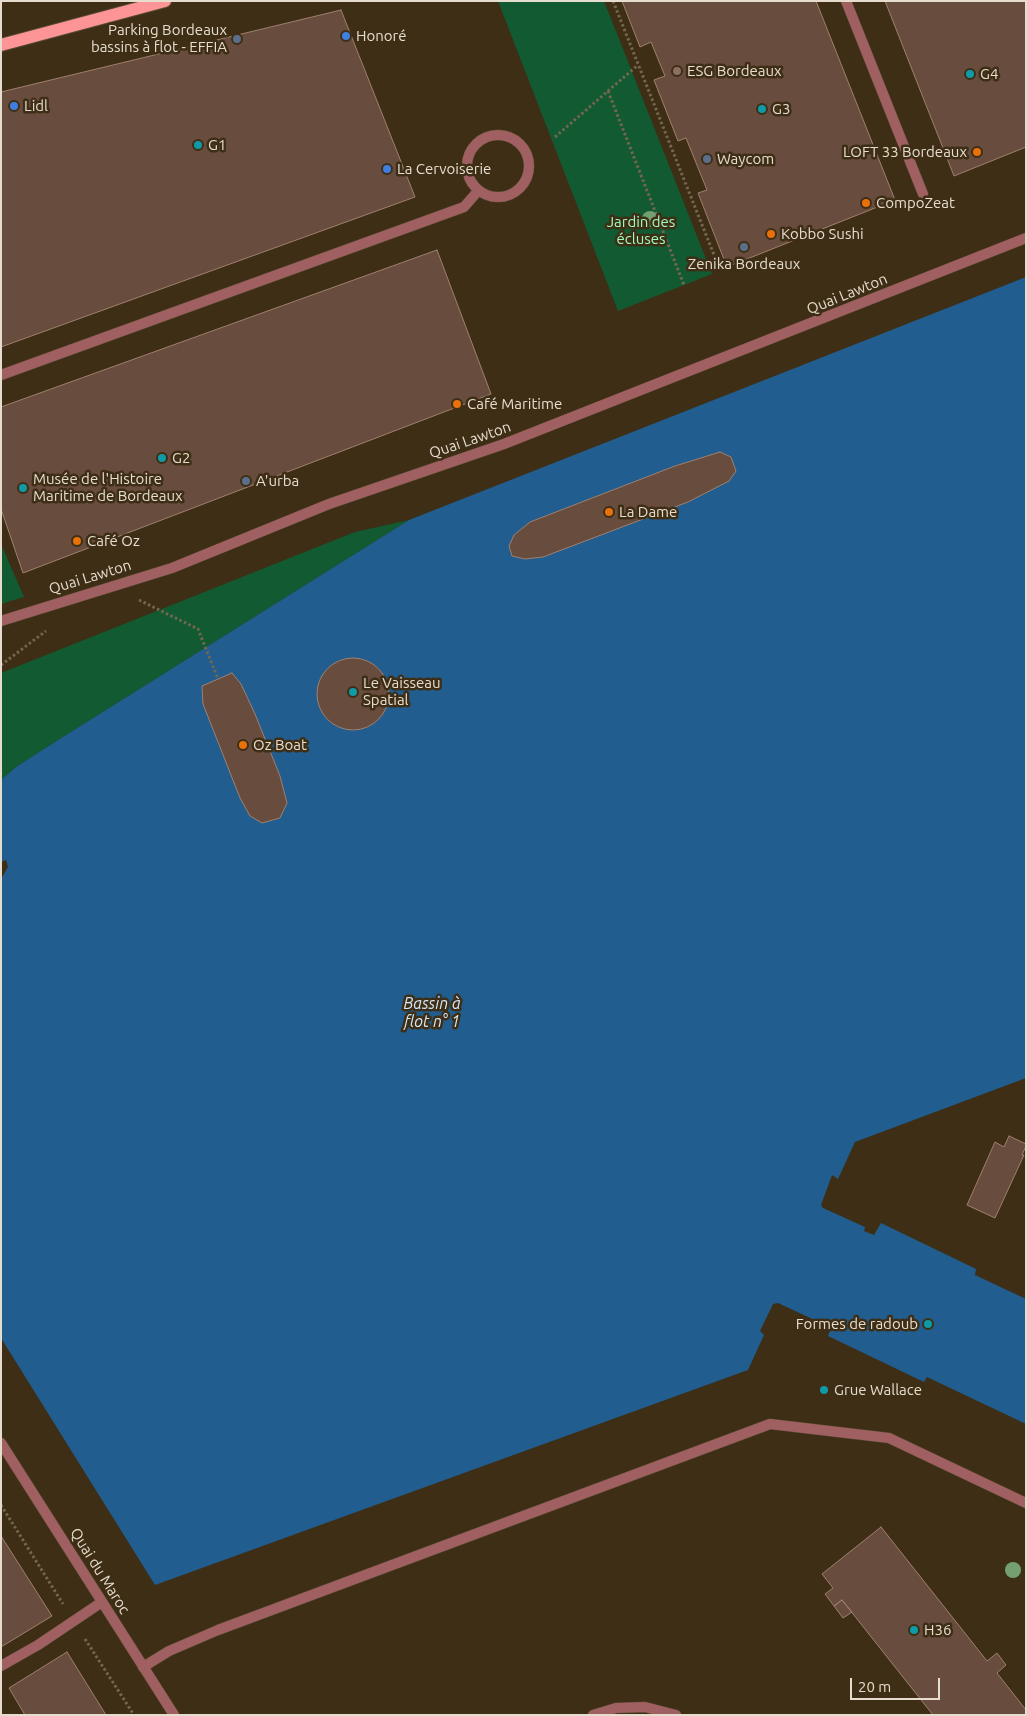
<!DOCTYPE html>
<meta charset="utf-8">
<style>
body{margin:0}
#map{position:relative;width:1027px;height:1716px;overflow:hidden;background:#3e2e15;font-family:Ubuntu,sans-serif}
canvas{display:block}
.frame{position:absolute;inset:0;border:2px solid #e6ddce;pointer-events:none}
.scale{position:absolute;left:850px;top:1678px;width:90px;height:22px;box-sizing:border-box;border:2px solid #e6ddce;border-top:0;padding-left:6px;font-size:15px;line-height:18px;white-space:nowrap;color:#e6ddce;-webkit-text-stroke:4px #3e2e15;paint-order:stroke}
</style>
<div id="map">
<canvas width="1027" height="1716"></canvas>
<div class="frame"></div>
<div class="scale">20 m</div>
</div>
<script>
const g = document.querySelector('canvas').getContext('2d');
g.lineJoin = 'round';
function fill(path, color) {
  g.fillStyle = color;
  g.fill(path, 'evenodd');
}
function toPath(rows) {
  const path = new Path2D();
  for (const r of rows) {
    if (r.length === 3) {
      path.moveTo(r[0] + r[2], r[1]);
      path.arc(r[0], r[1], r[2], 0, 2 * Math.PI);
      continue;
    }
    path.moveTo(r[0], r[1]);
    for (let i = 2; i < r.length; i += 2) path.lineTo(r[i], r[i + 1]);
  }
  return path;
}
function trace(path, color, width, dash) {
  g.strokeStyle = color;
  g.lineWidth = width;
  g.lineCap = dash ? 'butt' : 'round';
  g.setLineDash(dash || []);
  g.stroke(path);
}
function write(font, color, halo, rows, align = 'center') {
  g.font = font + ' Ubuntu,sans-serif';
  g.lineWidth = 5;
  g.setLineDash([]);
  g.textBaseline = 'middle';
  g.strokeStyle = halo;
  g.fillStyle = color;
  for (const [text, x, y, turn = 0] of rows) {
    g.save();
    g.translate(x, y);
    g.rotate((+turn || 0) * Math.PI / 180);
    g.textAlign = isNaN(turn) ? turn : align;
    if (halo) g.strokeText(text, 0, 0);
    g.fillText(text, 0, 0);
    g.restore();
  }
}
fill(toPath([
 [498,1,604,1,712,274,618,311],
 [409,520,58,740,16,767,1,780,1,673,355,532],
 [1,544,24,597,1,604]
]), '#125a32');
fill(toPath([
 [1026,277,1026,1078,855,1142,838,1179,832,1175,821,1205,823,1208,865,1227,864,1231,874,1235,881,1223,976,1269,975,1275,1026,1299,1026,1424,927,1377,924,1382,828,1336,832,1325,822,1321,821,1323,778,1303,773,1304,760,1331,764,1335,748,1370,155,1585,1,1338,1,879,8,867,6,860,1,862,1,780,16,767,58,740,409,520]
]), '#215d8e');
const building = toPath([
 [622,1,816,1,895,200,727,267,698,193,707,190,686,138,678,141,654,80,665,76,651,42,640,47,622,1],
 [885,1,1026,1,1026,147,954,176,885,1],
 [341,10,415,197,1,347,1,92,341,10],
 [437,250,491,394,23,573,1,509,1,407,437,250],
 [720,452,731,457,736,471,729,481,688,502,543,557,525,559,512,556,509,546,514,535,530,522,675,466,720,452],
 [353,694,36],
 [232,673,241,684,255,714,280,776,287,803,280,818,262,823,250,816,240,798,203,704,202,686,232,673],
 [1009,1136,1026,1144,1026,1146,1022,1155,1024,1155,995,1218,967,1205,995,1142,1004,1147,1009,1136],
 [881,1527,987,1661,997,1653,1006,1665,997,1673,1026,1710,1026,1715,933,1715,842,1600,834,1606,825,1594,833,1588,822,1574,881,1527],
 [1,1536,52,1616,1,1647,1,1536],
 [842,1600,852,1612,843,1618,834,1606,842,1600],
 [67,1652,106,1715,25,1715,9,1688,67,1652]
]);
fill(building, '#684c3d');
trace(building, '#9f806f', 1);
const service = toPath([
 [498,166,31],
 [1,375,464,207,478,191],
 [1,621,172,568,329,504,504,444,1026,238],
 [1,1666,38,1645,102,1602],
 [143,1667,169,1651,218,1630,770,1424,889,1438,1026,1503]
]);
const pedestrian = toPath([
 [846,1,923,194]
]);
const minor = toPath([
 [1,1443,174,1715],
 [593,1715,616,1708,645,1707,676,1715]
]);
const primary = toPath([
 [1,45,165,1]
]);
trace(service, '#594a33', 11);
trace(pedestrian, '#594a33', 11);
trace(minor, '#594a33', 11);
trace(primary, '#594a33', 14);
trace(toPath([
 [613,1,720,270],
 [608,91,684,285],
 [555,137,638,65],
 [139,600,198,629,218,679],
 [1,665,46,631],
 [1,1505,63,1604],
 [85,1639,134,1715]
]), '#746650', 3, [2.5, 2.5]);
trace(service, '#a06061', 10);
trace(pedestrian, '#a06061', 10);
trace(minor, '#a06061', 10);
trace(primary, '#fd9597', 12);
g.fillStyle = '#739f71';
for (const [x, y] of [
 [650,219],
 [1013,1570]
]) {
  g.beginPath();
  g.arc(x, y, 8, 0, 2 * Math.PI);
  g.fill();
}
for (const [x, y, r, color] of [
 [346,36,5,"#3f7fe0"],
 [237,39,5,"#5c6f8a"],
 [677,71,5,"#8d6e63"],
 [970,74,5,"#0f9aa8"],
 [14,106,5,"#3f7fe0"],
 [762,109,5,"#0f9aa8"],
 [198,145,5,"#0f9aa8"],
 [977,152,5,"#e8710a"],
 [707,159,5,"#5c6f8a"],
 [387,169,5,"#3f7fe0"],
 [866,203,5,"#e8710a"],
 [771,234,5,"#e8710a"],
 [744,247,5,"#5c6f8a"],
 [457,404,5,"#e8710a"],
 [162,458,5,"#0f9aa8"],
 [246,481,5,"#5c6f8a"],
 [23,488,5,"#0f9aa8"],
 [609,512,5,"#e8710a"],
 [77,541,5,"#e8710a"],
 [353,692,5,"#0f9aa8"],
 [243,745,5,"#e8710a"],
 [928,1324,5,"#0f9aa8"],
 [824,1390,5,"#0f9aa8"],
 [914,1630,5,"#0f9aa8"]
]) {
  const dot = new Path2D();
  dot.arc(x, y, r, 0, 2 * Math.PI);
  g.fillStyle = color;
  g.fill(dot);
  trace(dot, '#3e2e15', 2);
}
write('15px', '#e6ddce', '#3e2e15', [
 ["Parking Bordeaux",227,30,"right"],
 ["bassins à flot - EFFIA",227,47,"right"],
 ["Honoré",356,36],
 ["ESG Bordeaux",687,71],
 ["G4",980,74],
 ["Lidl",24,106],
 ["G3",772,109],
 ["G1",208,145],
 ["LOFT 33 Bordeaux",967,152,"right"],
 ["Waycom",717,159],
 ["La Cervoiserie",397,169],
 ["CompoZeat",876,203],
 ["Kobbo Sushi",781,234],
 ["Zenika Bordeaux",744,264,"center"],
 ["Café Maritime",467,404],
 ["G2",172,458],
 ["Musée de l'Histoire",33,479],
 ["Maritime de Bordeaux",33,496],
 ["A'urba",256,481],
 ["La Dame",619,512],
 ["Café Oz",87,541],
 ["Le Vaisseau",363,683],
 ["Spatial",363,700],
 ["Oz Boat",253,745],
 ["Formes de radoub",918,1324,"right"],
 ["Grue Wallace",834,1390],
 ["H36",924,1630]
], 'left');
write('15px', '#9ffcbd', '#3e2e15', [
 ["Jardin des",641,222],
 ["écluses",641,239]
]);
write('15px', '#e6ddce', '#3e2e15', [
 ["Quai Lawton",847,294,-22],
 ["Quai Lawton",470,440,-19],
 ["Quai Lawton",90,577,-17],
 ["Quai du Maroc",100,1571,58]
]);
write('italic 16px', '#d4e7f8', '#3e2e15', [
 ["Bassin à",432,1004],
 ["flot n° 1",432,1022]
]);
</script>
